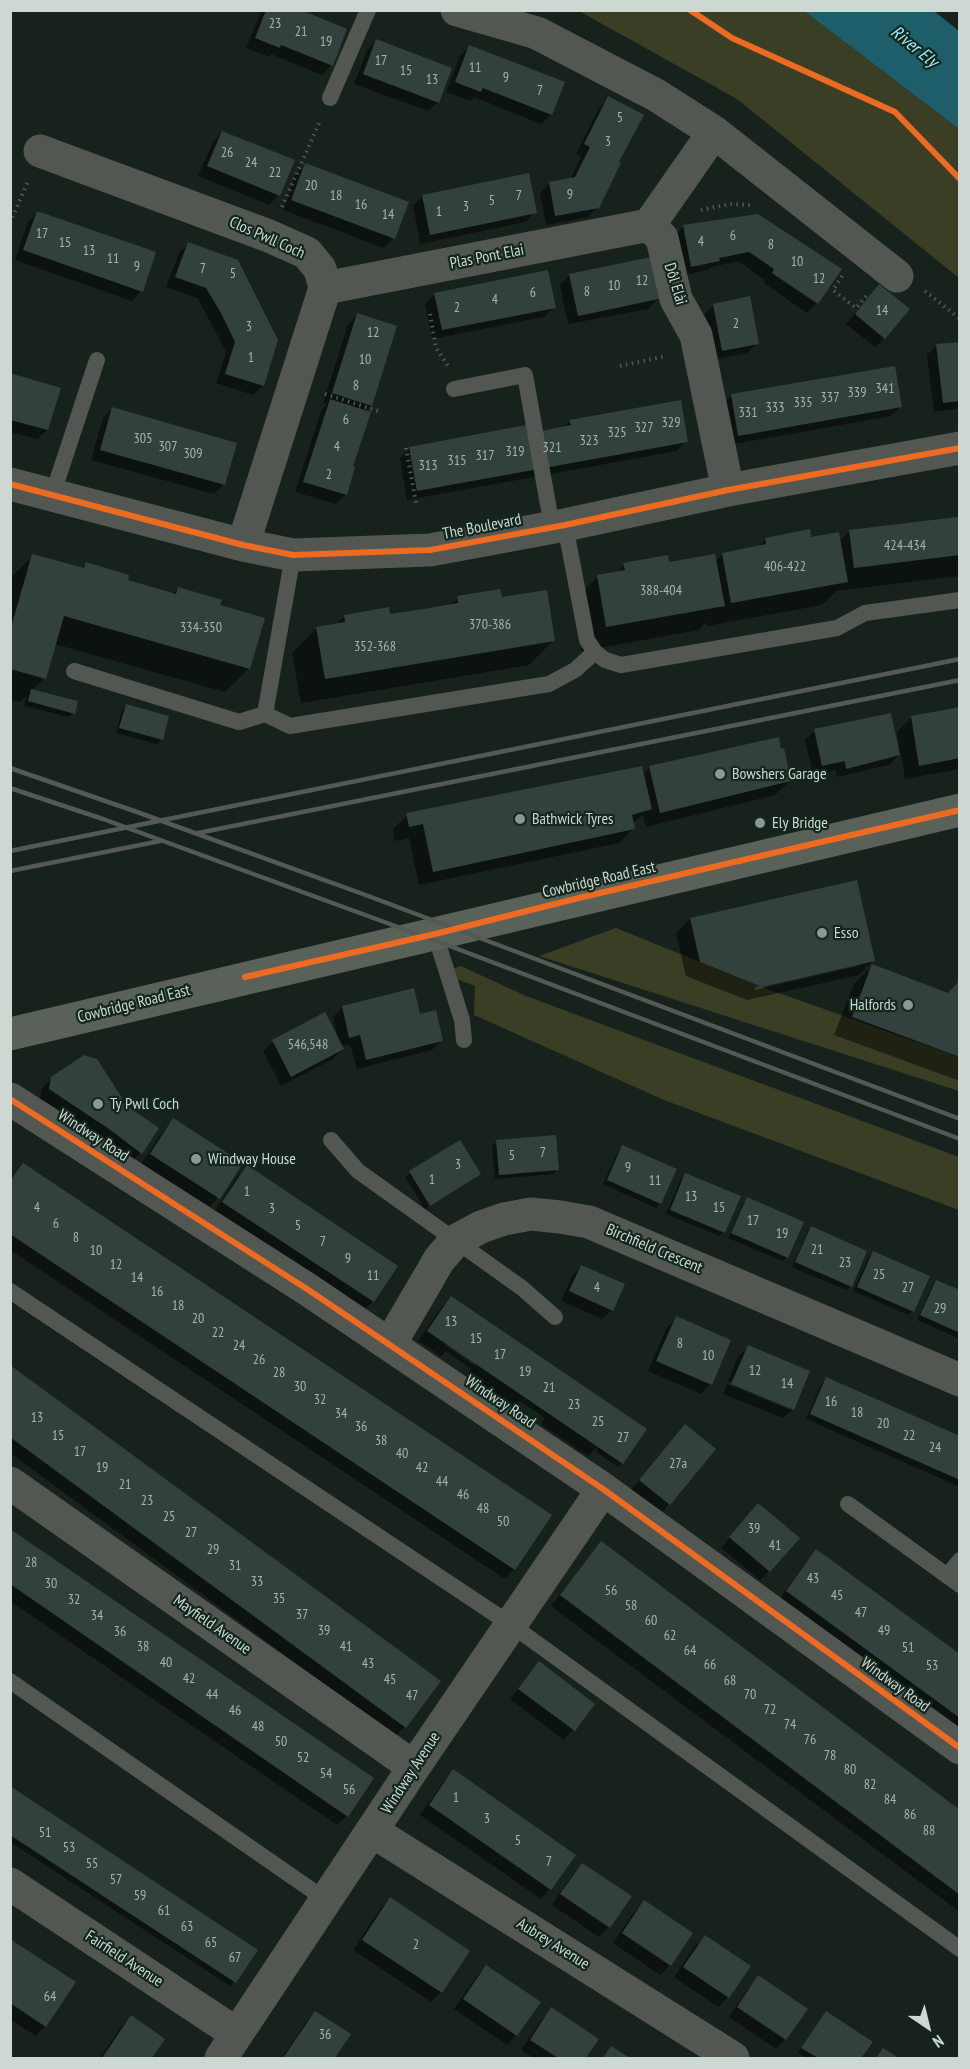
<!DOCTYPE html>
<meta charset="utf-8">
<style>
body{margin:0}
#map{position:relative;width:970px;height:2069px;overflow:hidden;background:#18221d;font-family:"PT Sans Narrow",sans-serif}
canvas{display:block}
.frame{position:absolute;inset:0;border:12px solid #ccd8d1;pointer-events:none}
.north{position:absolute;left:898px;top:1997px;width:60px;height:60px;-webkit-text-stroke:4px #13271d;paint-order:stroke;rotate:145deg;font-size:16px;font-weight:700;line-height:24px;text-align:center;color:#ccd8d1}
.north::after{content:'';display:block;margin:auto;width:21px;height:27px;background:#ccd8d1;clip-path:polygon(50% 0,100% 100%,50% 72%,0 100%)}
</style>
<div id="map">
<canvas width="970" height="2069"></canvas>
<div class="frame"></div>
<div class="north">N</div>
</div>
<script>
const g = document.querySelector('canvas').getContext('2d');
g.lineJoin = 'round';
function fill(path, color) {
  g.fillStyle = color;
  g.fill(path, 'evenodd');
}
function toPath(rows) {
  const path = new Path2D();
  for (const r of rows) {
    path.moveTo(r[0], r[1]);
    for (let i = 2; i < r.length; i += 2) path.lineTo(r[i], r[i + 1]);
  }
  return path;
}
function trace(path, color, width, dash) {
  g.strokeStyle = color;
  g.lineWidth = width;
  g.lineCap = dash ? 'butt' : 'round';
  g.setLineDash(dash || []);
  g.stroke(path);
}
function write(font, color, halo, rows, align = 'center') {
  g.font = font + ' "PT Sans Narrow",sans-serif';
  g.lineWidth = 4.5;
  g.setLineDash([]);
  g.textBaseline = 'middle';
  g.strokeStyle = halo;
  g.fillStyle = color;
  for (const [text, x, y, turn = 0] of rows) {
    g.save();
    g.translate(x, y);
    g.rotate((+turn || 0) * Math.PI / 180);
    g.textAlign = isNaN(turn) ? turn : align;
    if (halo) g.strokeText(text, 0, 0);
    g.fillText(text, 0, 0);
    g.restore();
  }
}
fill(toPath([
 [579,11,804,11,959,129,959,278,737,99],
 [616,928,762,987,959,1057,959,1091,539,956],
 [461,966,526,996,959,1157,959,1210,664,1100,474,1015,475,986,440,973]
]), '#3a3e24');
fill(toPath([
 [804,11,934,11,959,31,959,129]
]), '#1e5e6a');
fill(toPath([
 [262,10,296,10,345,30,331,65,322,75,271,54,269,57,246,48],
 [376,41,438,102,428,111,354,84,367,50],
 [470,46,551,114,541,124,474,97,470,101,446,92,460,56],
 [609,98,617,163,598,207,588,217,546,225,540,193,549,184,570,180,581,157,576,154,599,108],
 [222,132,279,195,269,205,198,176,213,142],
 [305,165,393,238,384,248,283,210,296,174],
 [423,196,535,212,526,222,420,244,413,206],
 [37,212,141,291,132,301,15,260,28,222],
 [683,227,840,270,817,303,807,313,764,283,765,280,738,261,712,267,708,270,682,276,674,236],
 [189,244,263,385,253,395,216,383,226,352,211,323,197,298,166,287,179,253],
 [570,275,658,299,648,309,568,324,560,285],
 [435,294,554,307,544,317,432,339,425,304],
 [870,296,884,338,875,347,846,324],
 [714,305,757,344,747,353,712,360,704,315],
 [357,315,371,405,364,412,346,494,336,504,295,492,321,411,327,404,323,403,348,325],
 [960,343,960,408,934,412,927,355,936,346],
 [10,375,47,430,37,439,10,432],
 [731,396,901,406,891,416,729,445,722,405],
 [112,409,235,444,223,485,214,494,91,460,103,418],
 [570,421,686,441,677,451,407,500,400,458,410,449,526,436,562,429],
 [960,519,960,576,837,591,822,605,707,626,706,622,699,630,582,651,573,601,598,577,616,573,624,565,715,562,723,554,757,548,766,539,810,539,839,542,850,531],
 [33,556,81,569,86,564,126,581,173,594,178,588,249,668,225,692,54,644,44,678,32,691,73,713,69,717,24,706,27,695,20,702,10,700,10,578],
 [458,598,501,599,554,640,529,665,301,703,292,653,317,628,336,625,345,616,389,616,449,606],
 [127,706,167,717,161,740,157,744,116,733,122,710],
 [960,708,960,769,905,779,901,753,889,765,837,777,835,770,813,775,805,740,815,731,898,751,900,751,897,732,911,718],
 [650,767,790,781,775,795,646,827,643,815,632,824,633,829,619,843,419,885,409,838,395,841,393,829,407,815,642,775],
 [690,919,874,960,859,975,747,1000,686,976,676,933],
 [859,963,859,966,755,990,755,987],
 [872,966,948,994,960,981,960,1081,834,1035,854,984],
 [342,1007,419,1016,442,1041,432,1050,357,1069,350,1044,341,1046,342,1049,333,1059,281,1086,263,1051,273,1042,324,1014,338,1039,333,1017],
 [52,1078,141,1153,131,1162,40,1099,42,1088],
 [173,1120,218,1198,209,1207,141,1164,164,1130],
 [497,1141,558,1169,553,1174,495,1179,492,1146],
 [459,1142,479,1174,425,1209,405,1177],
 [622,1147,660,1204,656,1208,603,1184,618,1151],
 [23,1165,514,1569,505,1579,10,1250,10,1179],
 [247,1167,396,1267,372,1302,363,1311,214,1212,237,1177],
 [685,1175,724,1232,719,1236,666,1214,681,1179],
 [748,1199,787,1257,783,1261,728,1238,743,1204],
 [811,1228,851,1286,846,1290,792,1267,807,1233],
 [873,1253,913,1311,908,1315,853,1291,869,1257],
 [581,1267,612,1310,602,1319,561,1301,572,1276],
 [936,1281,960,1292,960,1339,917,1320,932,1286],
 [451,1298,622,1463,618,1467,596,1452,598,1446,588,1456,541,1424,545,1418,520,1401,514,1406,467,1374,471,1369,446,1351,441,1356,418,1341,441,1308],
 [446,1342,475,1362,475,1366,445,1345],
 [676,1318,710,1384,701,1394,648,1371,667,1327],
 [748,1347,793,1409,783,1418,723,1394,727,1384,790,1410,790,1406,728,1381,738,1357],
 [10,1367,405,1727,395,1736,10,1453],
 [826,1379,960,1438,960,1487,806,1419,822,1383],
 [685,1426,669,1504,660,1514,631,1490],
 [748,1515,769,1571,760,1580,721,1548],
 [10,1530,347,1816,337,1825,10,1601],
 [601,1543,960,1812,960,1912,551,1606],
 [817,1551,960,1656,960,1734,778,1601,807,1561],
 [539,1663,593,1704,564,1740,510,1699],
 [453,1771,550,1889,541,1899,420,1815,444,1781],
 [10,1788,234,1982,230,1986,10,1842],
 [582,1865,609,1927,599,1937,552,1905,573,1874],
 [390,1899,441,1992,431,2002,353,1950,380,1909],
 [644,1902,691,1934,670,1965,660,1975,613,1943,635,1911],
 [705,1937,749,1966,728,1997,718,2007,674,1977,695,1946],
 [10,1941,45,2026,36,2036,10,2019],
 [486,1967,516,2035,507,2045,454,2009,476,1977],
 [759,1977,785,2039,776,2049,729,2017,749,1987],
 [552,2009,597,2040,584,2058,534,2058,521,2050,542,2019],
 [315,2013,349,2035,333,2058,282,2058,306,2022],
 [131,2017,163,2039,150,2058,100,2058,121,2027],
 [822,2017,870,2042,860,2058,807,2058,798,2053]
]), '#0007');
fill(toPath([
 [266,10,301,10,347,29,333,66,281,45,280,48,255,38],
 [376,39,452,68,439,103,363,74],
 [469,45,565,82,552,115,483,88,481,92,455,82],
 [608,96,644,115,619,162,621,163,599,208,555,216,549,182,575,177,590,147,584,144],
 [222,131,295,160,280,196,207,166],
 [305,163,409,202,395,239,291,200],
 [529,173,537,213,430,235,422,195],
 [37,211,156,252,143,292,23,250],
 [758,214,842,269,818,304,772,273,774,269,749,252,719,258,720,261,691,267,683,225],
 [188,242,238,260,278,340,264,386,225,374,235,342,221,313,206,288,175,277],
 [651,257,659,299,578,316,569,274],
 [548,270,556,308,442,330,434,293],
 [879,284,910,309,885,339,855,314],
 [750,296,759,344,722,351,713,304],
 [357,313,397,326,372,406,332,393],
 [960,342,960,401,943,403,936,344],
 [895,366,902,407,738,436,731,394],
 [10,373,61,388,48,430,10,420],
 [330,399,371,412,353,466,355,467,347,495,303,482],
 [681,400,688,442,417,491,409,447,526,425,527,434,571,425,569,420],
 [112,407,237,443,225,485,100,450],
 [957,517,960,517,960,555,854,568,849,530],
 [810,529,811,537,839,532,848,582,731,603,722,553,766,544,765,538],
 [32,554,84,568,86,562,129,575,128,580,176,594,178,587,222,600,220,605,265,618,250,669,64,616,46,679,10,669,10,631],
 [715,554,725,606,606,627,597,575,625,570,623,563,668,555,669,562],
 [500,589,502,597,547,590,555,641,325,679,316,627,345,622,344,615,389,607,390,614,424,609,458,603,457,596],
 [31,689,78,701,75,714,28,701],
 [126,704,169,716,163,740,119,728],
 [960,707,960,758,919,766,911,716],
 [891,713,900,755,846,769,845,761,822,766,814,729],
 [779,737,781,749,784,748,791,781,660,813,649,766],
 [642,766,652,809,632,815,635,829,433,872,423,824,409,827,406,813],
 [857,880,875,961,762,987,700,962,690,918],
 [872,964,948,993,960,980,960,1057,852,1017],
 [414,988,420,1014,436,1010,443,1041,366,1060,360,1035,349,1038,342,1006],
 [325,1012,344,1049,291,1077,272,1040],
 [84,1055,97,1059,122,1098,120,1101,159,1128,142,1154,109,1129,49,1089,51,1077],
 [173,1118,243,1163,220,1199,150,1154],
 [556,1135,559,1170,499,1175,496,1140],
 [460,1140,481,1174,430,1206,409,1171],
 [622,1145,677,1169,661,1204,607,1180],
 [23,1163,552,1515,515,1570,10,1234,10,1181],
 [247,1165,398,1266,374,1302,222,1202],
 [685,1173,741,1196,725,1233,670,1210],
 [747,1197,804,1222,788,1258,731,1233],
 [811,1226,867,1251,852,1287,795,1262],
 [873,1251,930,1276,914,1312,857,1287],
 [581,1265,625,1284,613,1311,569,1291],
 [936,1280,960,1290,960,1333,920,1315],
 [451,1296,647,1429,623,1464,427,1331],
 [676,1316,731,1340,712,1385,656,1361],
 [748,1345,810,1371,794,1410,731,1384],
 [10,1365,441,1681,406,1728,10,1437],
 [826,1377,960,1436,960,1480,810,1414],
 [685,1424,716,1449,670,1505,639,1480],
 [758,1503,800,1538,770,1572,729,1537],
 [10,1529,374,1778,348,1817,10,1584],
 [601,1541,960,1810,960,1895,560,1595],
 [816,1549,960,1654,960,1718,786,1591],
 [539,1661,595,1704,575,1731,518,1689],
 [453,1769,576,1855,551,1890,429,1805],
 [10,1786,258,1950,236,1983,10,1835],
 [582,1863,632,1896,610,1928,560,1894],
 [390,1897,470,1951,442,1993,362,1940],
 [644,1900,693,1933,671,1966,622,1933],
 [705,1935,751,1966,729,1998,683,1967],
 [10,1939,76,1982,46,2027,10,2003],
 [486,1965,541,2002,517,2036,463,1999],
 [758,1975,808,2009,786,2040,737,2007],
 [551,2007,599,2039,586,2058,558,2058,530,2040],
 [315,2011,351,2034,335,2058,283,2058],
 [826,2011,873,2042,861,2058,818,2058,801,2048],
 [131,2015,165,2039,152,2058,102,2058],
 [611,2046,630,2058,603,2058],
 [883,2048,899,2058,876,2058]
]), '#33413e');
trace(toPath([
 [282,207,320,121],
 [701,210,730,204,750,205],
 [10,223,28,181],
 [842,276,833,290,856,308,868,294],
 [925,291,960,319],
 [430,314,436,348,448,366],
 [620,366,666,356],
 [325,394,381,412],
 [406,448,416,503]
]), '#525853', 4, [1.5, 4.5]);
trace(toPath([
 [330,98,368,10],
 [454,389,525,375,552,527],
 [52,496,97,360],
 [565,525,587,640,595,652,605,660,621,665,837,628,865,613,960,600],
 [74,671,239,722,265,714,293,555],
 [265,714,290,726,549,684,575,670,595,652],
 [435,934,462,1020,464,1040],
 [331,1140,358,1171,522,1288,555,1317],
 [10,1291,510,1624,960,1949],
 [848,1504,960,1585],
 [947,1576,960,1560],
 [10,1681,326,1900]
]), '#525751', 16);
trace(toPath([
 [457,10,537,33,656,95,714,132,897,276],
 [714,132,649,225,662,238,676,299,696,335,728,490],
 [40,151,269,236,307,253,320,269,325,288,243,545],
 [325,288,649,225],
 [10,484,243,545,293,555,430,550,565,525,728,490,960,448],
 [10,1099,307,1289,603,1489,960,1748],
 [390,1344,439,1260,455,1241,481,1227,504,1219,531,1214,560,1217,589,1222,960,1380],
 [10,1483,414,1767],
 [372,1831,733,2058],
 [10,1884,237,2034],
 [221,2058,414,1767,603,1489]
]), '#525751', 33);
trace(toPath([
 [10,1034,960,810]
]), '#596159', 33);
trace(toPath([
 [10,768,137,812,371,897,960,1119],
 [10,788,103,819,439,942,960,1139],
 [198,833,960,680],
 [10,851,960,659],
 [10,871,160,841]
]), '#545955', 4.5);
trace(toPath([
 [690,10,732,38,895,112,960,179],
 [10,484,243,545,293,555,430,550,565,525,728,490,960,448],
 [245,977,435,934,587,896,960,810],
 [10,1099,307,1289,603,1489,960,1748]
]), '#ed6a23', 6);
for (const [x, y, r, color] of [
 [720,774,6,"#8d9892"],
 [520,819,6,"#8d9892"],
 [760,823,6,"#8d9892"],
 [822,933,6,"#8d9892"],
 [908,1005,6,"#8d9892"],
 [98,1104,6,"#8d9892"],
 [196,1159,6,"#8d9892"]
]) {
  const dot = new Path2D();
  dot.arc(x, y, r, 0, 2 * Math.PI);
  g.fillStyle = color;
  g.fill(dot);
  trace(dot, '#13271d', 2);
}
write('14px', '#a6b2ac', null, [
 ["23",275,24],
 ["21",301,32],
 ["19",326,42],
 ["17",381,61],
 ["11",475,68],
 ["15",406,71],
 ["9",506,78],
 ["13",432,80],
 ["7",540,91],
 ["5",620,118],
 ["3",608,142],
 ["26",227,153],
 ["24",251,163],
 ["22",275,173],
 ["20",311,186],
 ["9",570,195],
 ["18",336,196],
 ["7",519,196],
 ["5",492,201],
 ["16",361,205],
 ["3",466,207],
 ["1",439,212],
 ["14",388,215],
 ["17",42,234],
 ["6",733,236],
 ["4",701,242],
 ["15",65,243],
 ["8",771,245],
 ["13",89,251],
 ["11",113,259],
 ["10",797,262],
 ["9",137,267],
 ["7",203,269],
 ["5",233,274],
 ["12",819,279],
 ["12",642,281],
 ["10",614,286],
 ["8",587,292],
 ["6",533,293],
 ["4",495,300],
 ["2",457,308],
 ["14",882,311],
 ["2",736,324],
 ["3",249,327],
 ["12",373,333],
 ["1",251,358],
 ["10",365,360],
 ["8",356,386],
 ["341",885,389],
 ["339",857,393],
 ["337",830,398],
 ["335",803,403],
 ["333",775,408],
 ["331",748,413],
 ["6",346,420],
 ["329",671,423],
 ["327",644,428],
 ["325",617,433],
 ["305",143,439],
 ["323",589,441],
 ["307",168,447],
 ["4",337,447],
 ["321",552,448],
 ["319",515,452],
 ["309",193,454],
 ["317",485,456],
 ["315",457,461],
 ["313",428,466],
 ["2",329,475],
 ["424-434",905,546],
 ["406-422",785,567],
 ["388-404",661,591],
 ["370-386",490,625],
 ["334-350",201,628],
 ["352-368",375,647],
 ["546,548",308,1045],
 ["7",543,1153],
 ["5",512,1156],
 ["3",458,1165],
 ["9",628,1168],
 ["1",432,1180],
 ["11",655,1181],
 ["1",247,1192],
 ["13",691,1197],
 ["4",37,1208],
 ["15",719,1208],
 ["3",272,1209],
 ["17",753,1221],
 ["6",56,1224],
 ["5",298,1226],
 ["19",782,1234],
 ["8",76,1238],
 ["7",323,1242],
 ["21",817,1250],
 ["10",96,1251],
 ["9",348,1259],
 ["23",845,1263],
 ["12",116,1265],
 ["25",879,1275],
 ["11",373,1276],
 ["14",137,1278],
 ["4",597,1288],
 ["27",908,1288],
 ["16",157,1292],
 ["18",178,1306],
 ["29",940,1309],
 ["20",198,1319],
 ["13",451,1322],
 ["22",218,1333],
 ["15",476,1339],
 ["8",680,1344],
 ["24",239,1346],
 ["17",500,1355],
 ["10",708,1356],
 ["26",259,1360],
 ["12",755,1371],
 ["19",525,1372],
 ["28",279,1373],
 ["14",787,1384],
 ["30",300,1387],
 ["21",549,1388],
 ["32",320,1400],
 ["16",831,1402],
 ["23",574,1405],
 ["18",857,1413],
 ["34",341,1414],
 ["13",37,1418],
 ["25",598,1422],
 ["20",883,1424],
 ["36",361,1427],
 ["15",58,1436],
 ["22",909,1436],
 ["27",623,1438],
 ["38",381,1441],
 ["24",935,1448],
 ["17",80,1452],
 ["40",402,1454],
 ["27a",678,1464],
 ["19",102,1468],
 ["42",422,1468],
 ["44",442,1482],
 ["21",125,1485],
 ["46",463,1495],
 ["23",147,1501],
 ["48",483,1509],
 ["25",169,1517],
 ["50",503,1522],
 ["39",754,1529],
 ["27",191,1533],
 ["41",775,1546],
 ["29",213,1550],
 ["28",31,1563],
 ["31",235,1566],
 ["43",813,1579],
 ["33",257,1582],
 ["30",51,1584],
 ["56",611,1591],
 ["45",837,1596],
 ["35",279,1599],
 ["32",74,1600],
 ["58",631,1606],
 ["47",861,1613],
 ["37",302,1615],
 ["34",97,1616],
 ["60",651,1621],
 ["39",324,1631],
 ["49",884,1631],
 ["36",120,1632],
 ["62",670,1636],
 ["38",143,1647],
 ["41",346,1647],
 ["51",908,1648],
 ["64",690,1651],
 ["40",166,1663],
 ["43",368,1664],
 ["66",710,1665],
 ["53",932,1666],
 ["42",189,1679],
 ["45",390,1680],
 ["68",730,1681],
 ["44",212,1695],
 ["70",750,1695],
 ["47",412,1696],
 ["72",770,1710],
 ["46",235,1711],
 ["74",790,1725],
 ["48",258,1727],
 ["76",810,1740],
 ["50",281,1742],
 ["78",830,1756],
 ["52",303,1758],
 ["80",850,1770],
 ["54",326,1774],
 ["82",870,1785],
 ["56",349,1790],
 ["1",456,1798],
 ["84",890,1800],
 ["86",910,1815],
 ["3",487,1819],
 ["88",929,1831],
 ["51",45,1833],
 ["5",518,1841],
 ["53",69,1848],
 ["7",549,1862],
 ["55",92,1864],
 ["57",116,1880],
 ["59",140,1896],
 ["61",164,1911],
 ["63",187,1927],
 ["65",211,1943],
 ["2",416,1945],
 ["67",235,1958],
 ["64",50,1997],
 ["36",325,2035]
]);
write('16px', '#ccd8d1', '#13271d', [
 ["Clos Pwll Coch",267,238,24],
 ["Plas Pont Elai",487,257,-11],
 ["Dôl Elài",675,284,73],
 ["The Boulevard",482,527,-11],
 ["Cowbridge Road East",599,880,-13],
 ["Cowbridge Road East",134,1004,-14],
 ["Windway Road",93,1136,33],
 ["Birchfield Crescent",654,1249,23],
 ["Windway Road",500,1402,34],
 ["Mayfield Avenue",212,1625,35],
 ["Windway Road",895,1685,36],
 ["Windway Avenue",411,1773,-57],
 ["Aubrey Avenue",553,1944,32],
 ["Fairfield Avenue",124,1959,33]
]);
write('16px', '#ccd8d1', '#13271d', [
 ["Bowshers Garage",732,774],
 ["Bathwick Tyres",532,819],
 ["Ely Bridge",772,823],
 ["Esso",834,933],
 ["Halfords",896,1005,"right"],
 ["Ty Pwll Coch",110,1104],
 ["Windway House",208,1159]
], 'left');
write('italic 18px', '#9debfc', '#13271d', [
 ["River Ely",914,47,39]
]);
</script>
